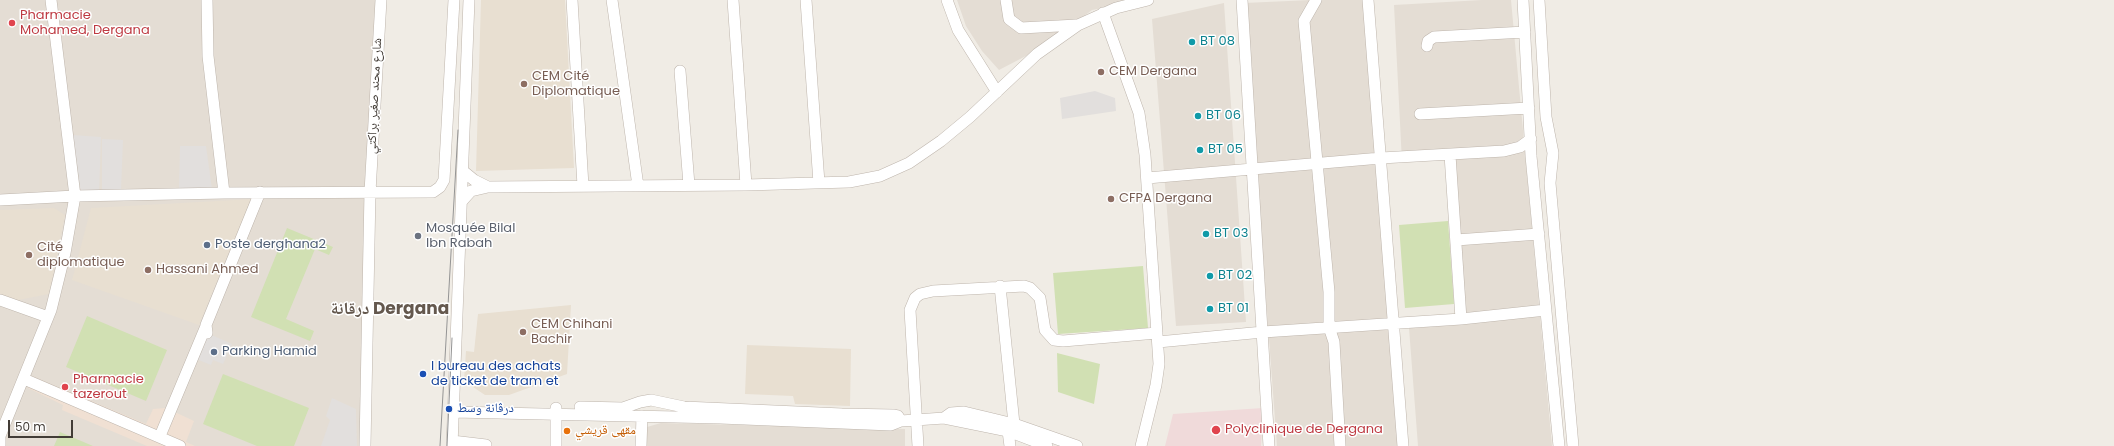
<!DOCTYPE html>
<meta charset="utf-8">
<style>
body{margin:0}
#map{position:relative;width:2114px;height:446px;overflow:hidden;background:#f0ece5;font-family:Poppins,sans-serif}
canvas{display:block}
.scale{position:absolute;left:8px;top:420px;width:65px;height:18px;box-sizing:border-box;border:2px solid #423c36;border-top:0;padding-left:5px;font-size:12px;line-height:14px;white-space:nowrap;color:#423c36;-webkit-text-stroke:3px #fff;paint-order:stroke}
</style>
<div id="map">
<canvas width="2114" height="446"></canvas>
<div class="scale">50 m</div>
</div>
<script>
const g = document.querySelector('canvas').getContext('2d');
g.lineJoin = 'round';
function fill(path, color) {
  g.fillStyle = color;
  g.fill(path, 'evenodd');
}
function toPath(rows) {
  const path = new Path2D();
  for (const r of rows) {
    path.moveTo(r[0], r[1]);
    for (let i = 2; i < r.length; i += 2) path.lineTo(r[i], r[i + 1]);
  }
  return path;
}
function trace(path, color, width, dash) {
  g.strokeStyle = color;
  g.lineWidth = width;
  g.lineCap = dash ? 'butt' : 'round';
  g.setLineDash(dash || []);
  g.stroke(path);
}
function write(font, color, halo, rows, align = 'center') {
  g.font = font + ' Poppins,"Noto Naskh Arabic",sans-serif';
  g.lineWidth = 3;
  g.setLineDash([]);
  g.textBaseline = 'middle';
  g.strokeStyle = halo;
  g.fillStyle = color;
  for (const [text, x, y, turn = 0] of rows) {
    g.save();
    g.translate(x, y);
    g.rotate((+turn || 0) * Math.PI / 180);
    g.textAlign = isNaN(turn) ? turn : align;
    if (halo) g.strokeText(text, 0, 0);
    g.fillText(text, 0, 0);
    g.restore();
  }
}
fill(toPath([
 [0,0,382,0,365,446,0,446],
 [957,0,1144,0,1092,10,1043,47,999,70,982,51,966,26],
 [1311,0,1367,0,1400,446,1277,446,1244,3],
 [1482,0,1511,0,1552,446,1418,446,1409,328,1456,325,1447,160,1402,162,1394,5],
 [1224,3,1246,322,1176,326,1152,19],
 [661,423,905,429,905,446,646,446,647,427]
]), '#e4ddd4');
fill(toPath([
 [32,376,146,424,153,409,166,408,194,421,186,442,195,446,147,446,62,410,63,405,28,388]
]), '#f0e0d3');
fill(toPath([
 [481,0,565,0,574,168,476,171],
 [254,199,226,259,199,325,72,280,91,208],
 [54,208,65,215,49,294,13,301,0,296,0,210],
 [571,305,567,374,509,395,485,395,464,381,466,351,474,352,478,314],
 [747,345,851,349,850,406,795,404,793,396,745,394]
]), '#e8dfd1');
fill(toPath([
 [1263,408,1261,446,1165,446,1173,414]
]), '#f0dada');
fill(toPath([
 [1448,221,1454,304,1405,308,1399,225],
 [287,228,333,247,329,255,315,249,286,319,314,331,310,341,251,317],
 [1143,266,1148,328,1058,334,1053,273],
 [87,316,167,350,146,401,66,367],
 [1057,353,1100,364,1094,404,1058,392],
 [223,374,309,408,294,446,257,446,203,424],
 [60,432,93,446,54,446]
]), '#d1e0b3');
fill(toPath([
 [1095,91,1115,98,1116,111,1062,119,1060,98],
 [72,135,101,137,99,194,81,193],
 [102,139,123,140,121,190,102,191],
 [180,146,206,146,212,189,179,189],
 [207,333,232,344,223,364,213,360,211,365,196,359],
 [332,398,356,409,357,446,321,446,330,420,326,416]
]), '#e2dfdd');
const minor = toPath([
 [207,0,208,56,224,193],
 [572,0,583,186],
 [612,0,638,186],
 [733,0,746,185],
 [806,0,819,183],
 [947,0,958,30,997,92],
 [1006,0,1009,19,1021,28,1077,25],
 [1242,0,1269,446],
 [1316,0,1304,21,1329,292,1329,327,1334,342,1340,446],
 [1368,0,1403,446],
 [1523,0,1531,156,1559,446],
 [1539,0,1546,117,1553,153,1550,183,1573,446],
 [1103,13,1139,113,1145,155,1159,364,1156,385,1141,446],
 [1427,46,1428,41,1434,37,1525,32],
 [680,71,689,185],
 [1420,114,1529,108],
 [1450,155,1461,319],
 [463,171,474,180,488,187],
 [1147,178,1381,158,1504,151,1520,147,1531,139],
 [0,200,75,196,224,193,433,192,440,187,444,180,454,0],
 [462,201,471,191,488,187,746,185,849,182,880,176,909,163,941,141,970,117,1037,54,1078,25,1116,8,1148,0],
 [1456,240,1539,234],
 [1000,286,1014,424],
 [0,300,48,317],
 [207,333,206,325,260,192],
 [1158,342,1263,332,1461,319,1546,310],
 [24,379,180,446],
 [580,407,623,408,640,402,651,400,684,407,842,414,893,415,898,416,901,421],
 [454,412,720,418,891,425,901,421,944,418,1008,431,1047,446],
 [944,418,951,413,964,412,1014,424,1077,446],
 [1008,431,1010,446],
 [160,436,206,326],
 [452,441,486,445],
 [0,445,0,436,51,310,65,253,75,196,51,0],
 [365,446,370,192,381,0],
 [452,446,469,0],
 [556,446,556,408],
 [641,446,642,416],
 [918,446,910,310,915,298,920,294,933,291,1024,286,1030,288,1040,298,1045,330,1054,340,1063,341,1157,333]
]);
trace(minor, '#beb5ac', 12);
trace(minor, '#fff', 11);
trace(toPath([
 [440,446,458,130],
 [447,446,452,338]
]), '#949494', 1);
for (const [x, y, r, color] of [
 [12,23,4,"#e0444e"],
 [1192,42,4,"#0f9aa8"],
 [1101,72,4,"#8d6e63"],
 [524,84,4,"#8d6e63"],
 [1198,116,4,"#0f9aa8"],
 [1200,150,4,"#0f9aa8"],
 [1111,199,4,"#8d6e63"],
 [1206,234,4,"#0f9aa8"],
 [418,236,4,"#6b7280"],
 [207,245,4,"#5c6f8a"],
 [29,255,4,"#8d6e63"],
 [148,270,4,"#8d6e63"],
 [1210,276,4,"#0f9aa8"],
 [1210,309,4,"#0f9aa8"],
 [523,332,4,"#8d6e63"],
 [214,352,4,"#5c6f8a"],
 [423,374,4,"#1a4fb4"],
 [65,387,4,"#e0444e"],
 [449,409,4,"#1a4fb4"],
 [1216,430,5,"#e0444e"],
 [567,431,4,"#e8710a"]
]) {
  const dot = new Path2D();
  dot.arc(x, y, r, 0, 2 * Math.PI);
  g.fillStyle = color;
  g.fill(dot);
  trace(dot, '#fff', 1.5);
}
write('13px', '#be3a42', '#fff', [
 ["Pharmacie",20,16],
 ["Mohamed, Dergana",20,31],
 ["Pharmacie",73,380],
 ["tazerout",73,395],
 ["Polyclinique de Dergana",1225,430]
], 'left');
write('13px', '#0d838f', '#fff', [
 ["BT 08",1200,42],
 ["BT 06",1206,116],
 ["BT 05",1208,150],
 ["BT 03",1214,234],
 ["BT 02",1218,276],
 ["BT 01",1218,309]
], 'left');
write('13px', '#785e54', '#fff', [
 ["CEM Dergana",1109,72],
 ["CEM Cité",532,77],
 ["Diplomatique",532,92],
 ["CFPA Dergana",1119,199],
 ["Cité",37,248],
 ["diplomatique",37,263],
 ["Hassani Ahmed",156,270],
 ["CEM Chihani",531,325],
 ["Bachir",531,340]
], 'left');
write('13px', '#423c36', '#fff', [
 ["شارع محند صغير براكتي",375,96,-87]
]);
write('13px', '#5b616d', '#fff', [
 ["Mosquée Bilal",426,229],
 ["Ibn Rabah",426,244]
], 'left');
write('13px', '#4e5e75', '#fff', [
 ["Poste derghana2",215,245],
 ["Parking Hamid",222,352]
], 'left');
write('13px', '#164399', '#fff', [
 ["I bureau des achats",431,367],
 ["de ticket de tram et",431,382],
 ["درڨانة وسط",457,409]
], 'left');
write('13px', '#c56008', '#fff', [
 ["مقهى قريشي",575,431]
], 'left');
write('bold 17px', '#64584e', '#fff', [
 ["درقانة Dergana",390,310]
]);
</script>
